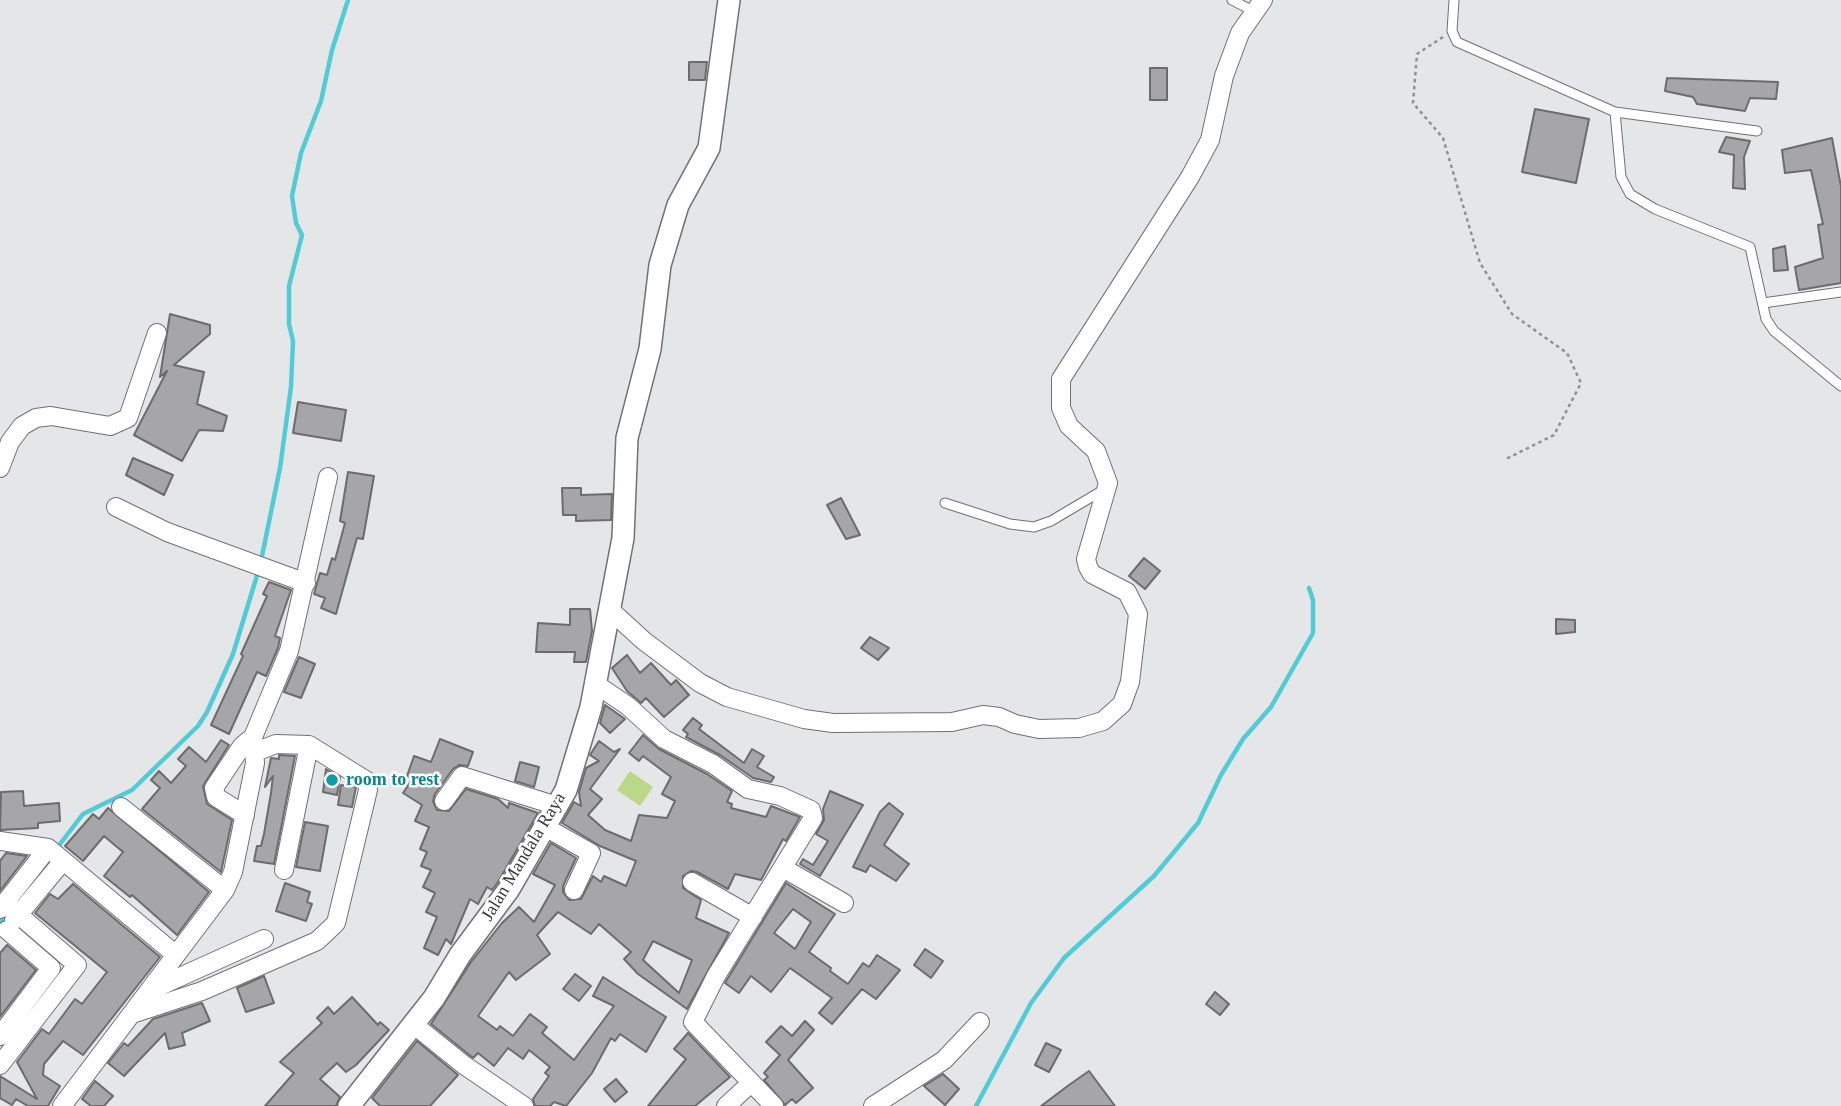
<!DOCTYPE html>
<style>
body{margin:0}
canvas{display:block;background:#e5e6e8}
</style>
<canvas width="1841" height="1106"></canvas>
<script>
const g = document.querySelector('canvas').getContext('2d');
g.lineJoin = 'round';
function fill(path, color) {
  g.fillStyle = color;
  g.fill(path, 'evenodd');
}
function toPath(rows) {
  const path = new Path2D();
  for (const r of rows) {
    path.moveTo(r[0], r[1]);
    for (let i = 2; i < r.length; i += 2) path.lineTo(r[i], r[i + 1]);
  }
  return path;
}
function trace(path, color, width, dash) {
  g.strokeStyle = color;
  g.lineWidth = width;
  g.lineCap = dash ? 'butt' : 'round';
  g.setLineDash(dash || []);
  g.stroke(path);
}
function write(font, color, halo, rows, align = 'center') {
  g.font = font + ' "Times New Roman",serif';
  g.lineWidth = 5;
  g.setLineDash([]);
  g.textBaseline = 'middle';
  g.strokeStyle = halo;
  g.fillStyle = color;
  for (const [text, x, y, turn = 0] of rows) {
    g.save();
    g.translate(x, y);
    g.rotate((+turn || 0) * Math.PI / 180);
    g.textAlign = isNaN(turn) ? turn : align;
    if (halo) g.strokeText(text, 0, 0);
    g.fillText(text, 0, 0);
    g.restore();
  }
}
fill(toPath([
 [630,771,653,787,640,806,617,790]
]), '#bbd788');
trace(toPath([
 [261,561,280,468,291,387,293,341,289,324,289,286,302,235,296,223,292,196,301,153,321,101,332,50,348,0],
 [57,848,83,814,132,790,198,726,207,712,233,654,259,569],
 [0,922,9,911],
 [976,1106,1031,1003,1064,958,1154,876,1198,823,1221,775,1243,739,1271,707,1313,633,1313,600,1309,588]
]), '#51ccd6', 4.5);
const building = toPath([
 [689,62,707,62,705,80,689,80,689,62],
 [1150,68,1167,68,1167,100,1150,100,1150,68],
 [1667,78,1778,82,1776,99,1750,98,1745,111,1697,104,1693,97,1665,91,1667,78],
 [1535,109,1589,119,1576,183,1522,172,1535,109],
 [1726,137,1750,141,1744,157,1745,189,1733,188,1734,155,1719,152,1726,137],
 [1832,138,1841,187,1841,283,1799,290,1795,267,1823,258,1818,225,1823,224,1811,170,1785,173,1782,150,1832,138],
 [1785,246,1788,270,1774,271,1773,249,1785,246],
 [170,314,210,325,210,334,174,365,204,372,197,404,227,416,223,431,199,430,182,461,134,435,167,371,160,377,170,314],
 [298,402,346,410,341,441,293,433,298,402],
 [133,458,173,475,164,495,126,475,133,458],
 [348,472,374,476,363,539,357,538,336,614,321,608,325,598,314,594,320,573,327,575,332,558,335,560,345,523,340,521,348,472],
 [562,488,581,488,581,495,612,494,611,520,576,521,576,515,563,515,562,488],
 [841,498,860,535,846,539,827,505,841,498],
 [1144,558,1160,571,1145,589,1129,576,1144,558],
 [269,582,291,590,275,636,280,638,278,648,266,676,257,672,229,734,211,725,243,656,241,654,267,596,263,594,269,582],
 [570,609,590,609,592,631,586,662,574,662,575,652,536,652,538,623,570,625,570,609],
 [1556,619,1575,620,1575,632,1556,634,1556,619],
 [870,637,889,648,878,660,861,648,870,637],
 [627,655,640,673,651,663,671,685,676,680,689,695,664,717,646,698,641,703,627,691,612,668,627,655],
 [299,657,315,664,301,698,284,692,299,657],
 [605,705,625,719,610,733,600,723,605,705],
 [693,718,702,725,699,729,744,763,752,749,764,756,757,767,774,777,771,782,753,778,720,755,686,737,688,734,683,730,693,718],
 [643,735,659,749,707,774,732,791,727,802,732,804,731,808,766,817,771,806,800,817,786,841,783,839,761,880,735,874,728,889,697,872,691,871,683,876,683,888,701,900,696,918,729,933,687,1009,638,974,624,959,631,952,599,924,591,934,558,912,537,935,550,954,516,980,509,972,478,1016,497,1030,500,1026,513,1036,530,1014,547,1027,542,1033,574,1060,614,1006,593,996,603,977,666,1017,646,1052,620,1034,615,1041,611,1038,592,1073,566,1106,554,1102,550,1106,535,1106,533,1099,549,1076,545,1073,550,1067,529,1050,523,1059,508,1048,494,1066,478,1053,473,1058,431,1024,471,962,502,923,519,907,534,922,555,885,533,874,551,843,576,858,563,886,563,892,569,900,581,899,593,876,601,882,604,876,626,886,636,861,600,846,562,823,574,802,581,806,579,792,586,768,599,761,590,755,599,741,614,752,620,749,590,789,602,799,588,815,605,830,631,841,639,815,667,818,675,801,662,794,671,777,643,756,639,761,629,753,643,735],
 [653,941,692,960,679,993,643,960,653,941],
 [440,739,473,752,468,766,459,765,453,769,435,794,433,801,437,810,449,811,466,789,498,799,508,808,509,803,538,813,498,882,492,890,487,887,478,904,470,899,451,944,446,939,438,955,424,948,437,917,426,912,435,893,423,887,431,870,421,866,427,852,420,849,429,827,415,821,422,805,403,793,413,778,407,776,414,756,431,762,440,739],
 [221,740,229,745,203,786,207,804,232,820,221,872,142,809,160,788,151,780,159,771,171,783,186,766,178,759,189,747,206,762,221,740],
 [279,755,295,756,274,864,254,861,257,846,261,846,264,834,271,793,273,776,265,787,271,758,279,759,279,755],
 [520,762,539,767,534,787,515,781,520,762],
 [326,769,340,777,337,795,323,792,326,769],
 [341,785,356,787,352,807,338,805,341,785],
 [23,791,24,806,59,803,60,821,38,823,38,828,0,830,1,792,23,791],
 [830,791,863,805,820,876,800,864,803,859,813,865,828,841,816,834,824,820,823,809,830,791],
 [889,803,903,814,884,845,909,864,896,881,870,865,866,872,853,867,880,812,889,803],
 [108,808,209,892,177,935,132,895,130,897,104,876,123,852,104,836,83,861,65,846,93,814,99,819,108,808],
 [305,822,328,826,320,871,296,867,305,822],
 [6,853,27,856,0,891,0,861,6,853],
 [285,883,310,892,307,902,312,904,306,921,276,911,285,883],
 [786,883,835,914,809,952,831,968,830,971,848,984,863,963,869,967,877,955,900,970,876,999,862,989,832,1024,819,1013,832,998,790,968,771,992,751,976,739,993,725,983,786,883],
 [793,909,811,922,795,949,774,933,793,909],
 [73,884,160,957,83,1055,63,1041,44,1064,43,1075,60,1086,48,1106,28,1106,16,1099,12,1105,0,1098,0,1076,37,1099,17,1062,42,1029,49,1034,75,999,82,1004,107,972,35,913,50,894,58,899,73,884],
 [7,945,36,970,0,1017,0,953,7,945],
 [925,949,943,961,931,978,914,965,925,949],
 [575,974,591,986,579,1001,563,989,575,974],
 [264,976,274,1003,246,1012,237,988,264,976],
 [1215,992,1229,1004,1220,1015,1206,1004,1215,992],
 [352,997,378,1025,380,1022,389,1030,356,1065,346,1072,337,1063,320,1079,340,1097,336,1106,265,1106,294,1073,280,1062,322,1023,317,1018,328,1007,334,1014,352,997],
 [202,1003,210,1021,182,1033,185,1045,169,1049,165,1033,124,1076,108,1063,124,1043,128,1046,153,1019,202,1003],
 [805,1021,814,1030,788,1060,813,1088,796,1103,792,1099,785,1105,764,1080,768,1077,764,1073,780,1055,766,1042,781,1026,792,1036,805,1021],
 [688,1033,730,1077,695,1106,648,1106,686,1059,674,1049,688,1033],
 [417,1041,458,1075,430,1106,380,1106,372,1098,417,1041],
 [1046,1043,1061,1050,1049,1072,1035,1065,1046,1043],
 [1089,1071,1115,1106,1041,1106,1069,1085,1089,1071],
 [943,1074,959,1089,945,1105,924,1086,943,1074],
 [616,1079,627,1092,615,1102,604,1089,616,1079],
 [95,1081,113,1096,104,1106,91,1106,82,1099,95,1081]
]);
fill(building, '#a6a6a8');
trace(building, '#6c6c6e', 2);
const service = toPath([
 [1232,0,1253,11],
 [1454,0,1452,31,1457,42,1615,112,1757,131],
 [1615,112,1621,177,1630,194,1655,209,1750,247,1766,319,1774,331,1841,386],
 [1763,303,1841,292],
 [945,503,1010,524,1034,527,1051,521,1105,489]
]);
const minor = toPath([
 [0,468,10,442,22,426,36,418,51,416,110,426,128,418,157,333],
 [116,507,167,532,306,583],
 [609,609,644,641,700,683,727,697,804,719,833,723,952,722,983,715,999,717,1015,724,1039,729,1079,728,1103,721,1122,704,1130,682,1138,614,1127,592,1092,574,1088,567,1086,559,1108,483,1096,451,1069,426,1061,408,1061,379,1190,177,1210,140,1224,76,1240,33,1263,0],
 [594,683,628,706,664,739,713,764,748,789,780,796,811,810,813,818,716,976,693,1022,774,1106],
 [444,801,462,776,557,806],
 [121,807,225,890],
 [245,815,216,797,214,788,242,746,253,737],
 [545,827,591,853,574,890],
 [0,841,48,848,176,955],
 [783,868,844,903],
 [284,870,309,745],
 [692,882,753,917],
 [0,909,48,848],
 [14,920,63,861],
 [151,990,264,939],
 [132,1014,202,991,317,941,336,923,368,790,367,781,309,745,276,744,255,752],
 [413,1024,464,1065,524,1106],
 [0,1036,51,968,7,930],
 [0,1065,77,965,5,903],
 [62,1106,225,890,233,872,255,763,253,737,289,651,328,477],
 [726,1106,751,1083],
 [873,1106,944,1060,980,1022]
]);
const tertiary = toPath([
 [349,1106,434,998,460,955,509,889,566,790,591,707,623,538,627,438,650,349,660,265,678,205,709,148,729,0]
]);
trace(service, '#717173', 11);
trace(minor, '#717173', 20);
trace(tertiary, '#717173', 24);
trace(toPath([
 [1443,37,1417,54,1413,103,1443,138,1480,263,1512,314,1567,353,1581,383,1554,435,1506,459]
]), '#919193', 2.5, [3.5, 3.5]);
trace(service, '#fff', 9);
trace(minor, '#fff', 18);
trace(tertiary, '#fff', 21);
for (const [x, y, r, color] of [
 [332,780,7,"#0f9aa8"]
]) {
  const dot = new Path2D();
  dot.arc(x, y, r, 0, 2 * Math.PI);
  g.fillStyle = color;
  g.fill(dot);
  trace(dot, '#fff', 2.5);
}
write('bold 18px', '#0d838f', '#fff', [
 ["room to rest",346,780]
], 'left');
write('18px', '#373738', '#fff', [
 ["Jalan Mandala Raya",524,857,-59]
]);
</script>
